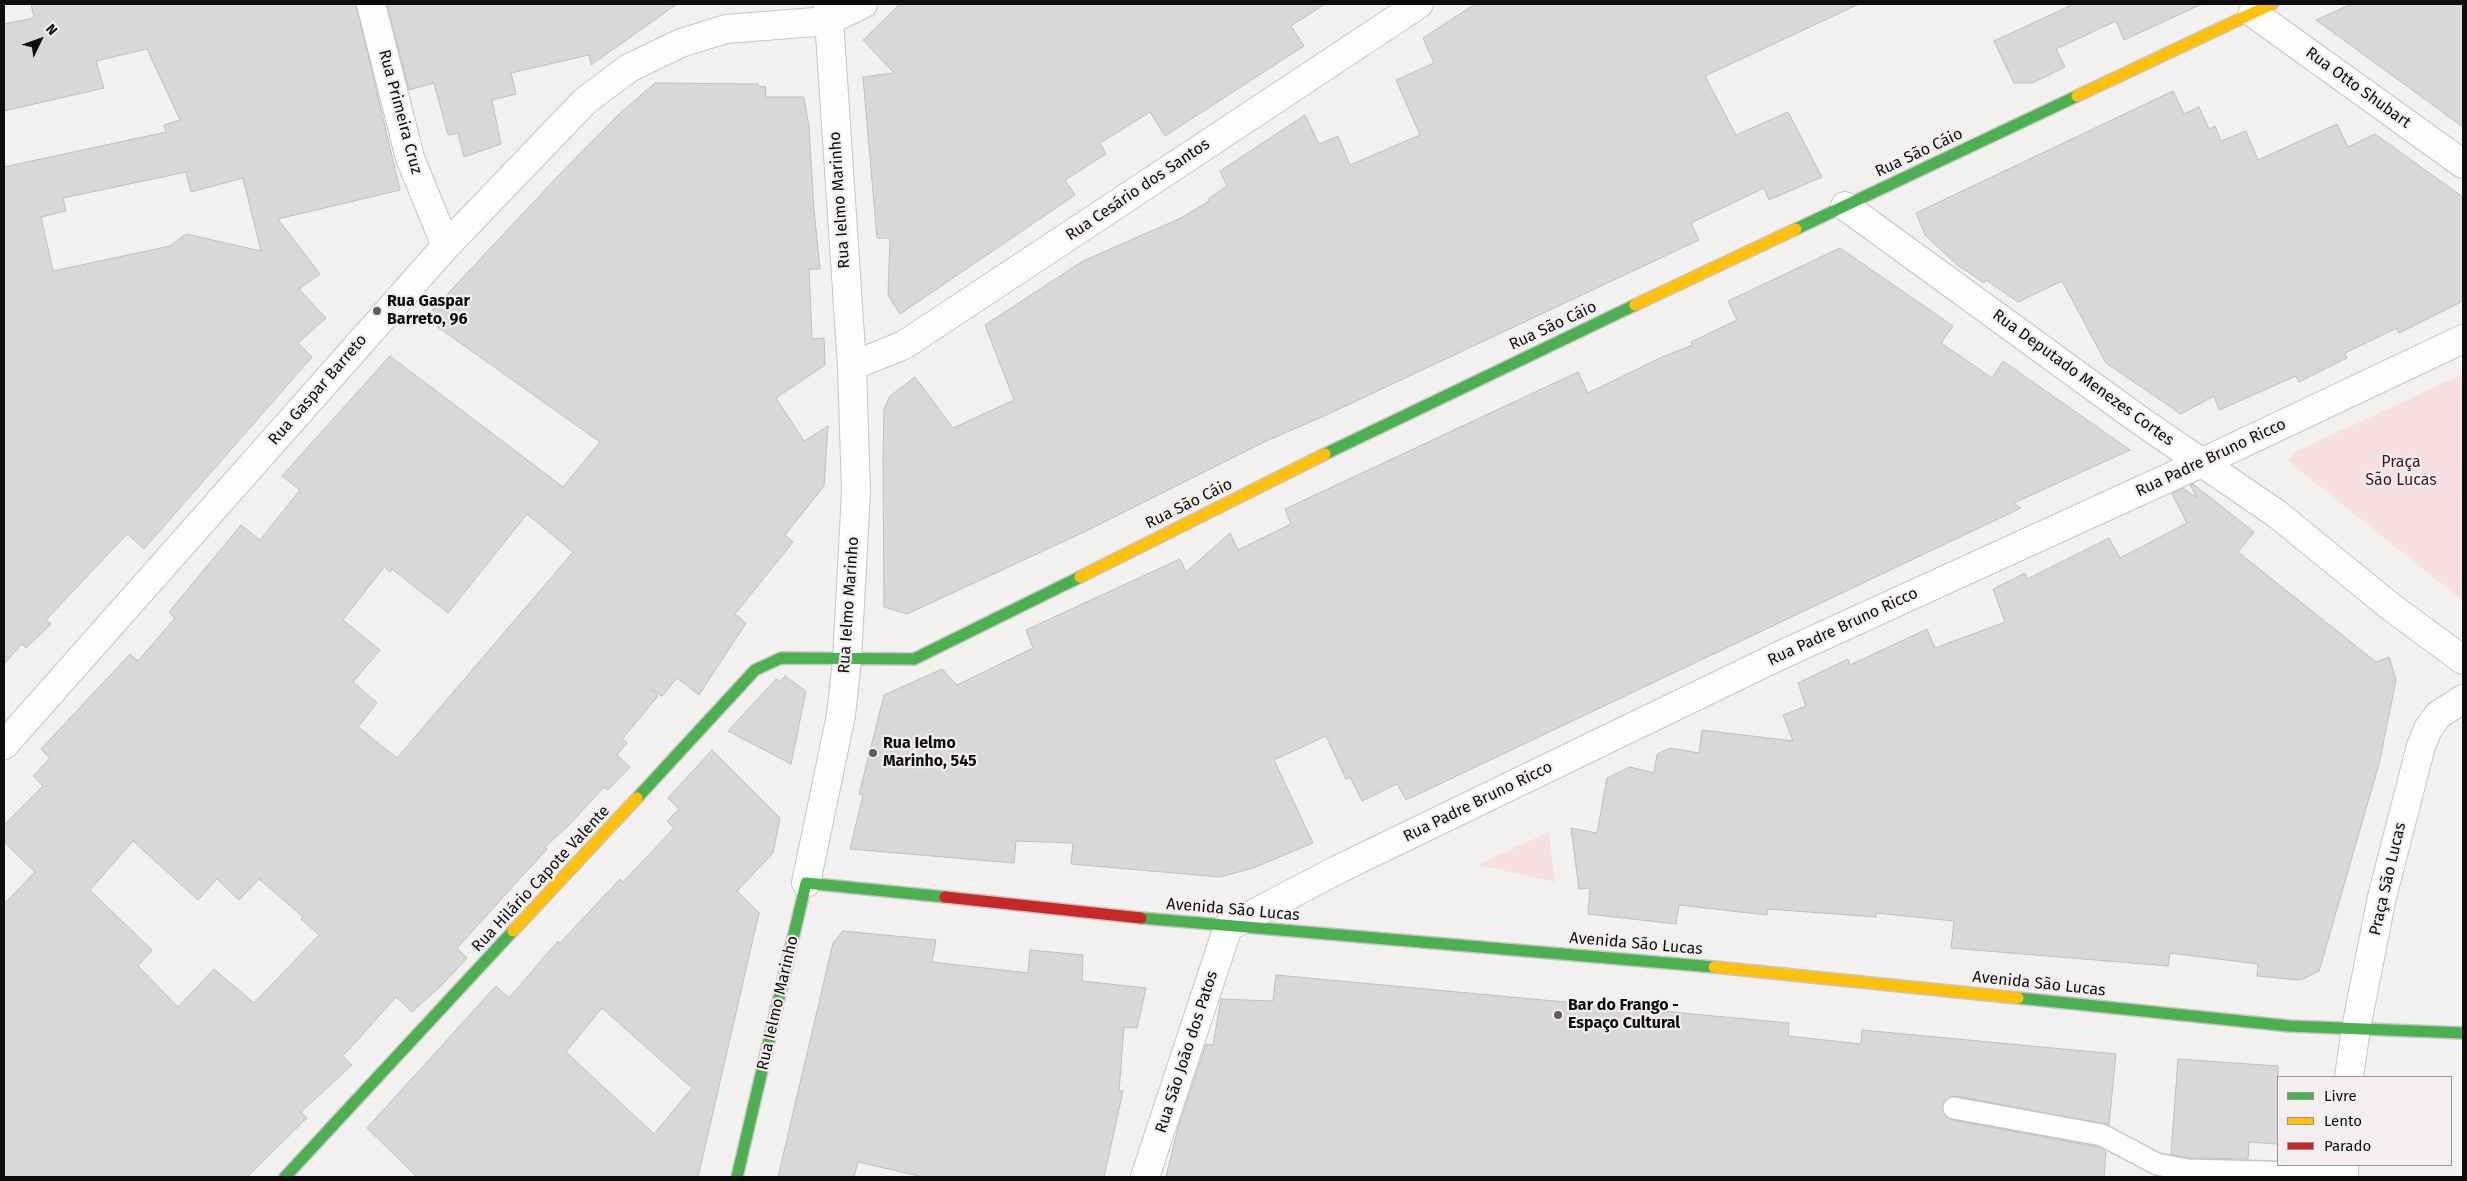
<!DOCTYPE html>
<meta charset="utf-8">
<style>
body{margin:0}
#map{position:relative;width:2467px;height:1181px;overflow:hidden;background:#f3f0f0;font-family:"Fira Sans",sans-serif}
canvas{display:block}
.frame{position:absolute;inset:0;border:5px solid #0e0d0d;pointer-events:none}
.legend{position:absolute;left:2277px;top:1076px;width:175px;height:90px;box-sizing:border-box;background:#f4efef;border:1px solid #989595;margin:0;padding:6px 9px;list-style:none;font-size:15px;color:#0e0d0d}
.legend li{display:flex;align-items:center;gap:10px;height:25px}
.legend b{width:25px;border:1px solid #989595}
.north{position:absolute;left:15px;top:15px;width:50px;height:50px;-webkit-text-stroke:4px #f4efef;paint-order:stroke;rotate:48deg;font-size:14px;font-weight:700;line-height:20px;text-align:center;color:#0e0d0d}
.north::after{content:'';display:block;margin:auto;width:18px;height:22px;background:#0e0d0d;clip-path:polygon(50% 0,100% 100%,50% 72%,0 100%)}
</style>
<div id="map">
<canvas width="2467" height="1181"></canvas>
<div class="frame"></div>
<ul class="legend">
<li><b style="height:6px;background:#4caf50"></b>Livre</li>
<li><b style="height:6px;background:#ffc107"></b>Lento</li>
<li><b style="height:6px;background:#c62828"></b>Parado</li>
</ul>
<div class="north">N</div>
</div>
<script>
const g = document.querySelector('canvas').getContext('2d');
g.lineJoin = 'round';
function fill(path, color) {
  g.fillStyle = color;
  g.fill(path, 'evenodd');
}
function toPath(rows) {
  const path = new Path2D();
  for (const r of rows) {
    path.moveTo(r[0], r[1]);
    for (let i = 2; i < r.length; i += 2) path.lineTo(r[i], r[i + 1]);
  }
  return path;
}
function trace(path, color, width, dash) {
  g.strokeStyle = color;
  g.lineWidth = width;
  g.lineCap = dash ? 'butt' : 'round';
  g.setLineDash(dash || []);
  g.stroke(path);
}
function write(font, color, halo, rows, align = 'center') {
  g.font = font + ' "Fira Sans",sans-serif';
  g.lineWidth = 4.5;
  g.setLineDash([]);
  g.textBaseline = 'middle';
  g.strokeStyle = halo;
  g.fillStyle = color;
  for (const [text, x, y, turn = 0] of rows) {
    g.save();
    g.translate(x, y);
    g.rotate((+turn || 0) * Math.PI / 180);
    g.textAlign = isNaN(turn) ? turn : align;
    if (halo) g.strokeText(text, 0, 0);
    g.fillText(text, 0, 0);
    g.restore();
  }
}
fill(toPath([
 [2463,374,2463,601,2288,461,2295,452],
 [1549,832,1555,882,1478,865]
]), '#f8e0e0');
const building = toPath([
 [31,4,356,4,400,190,278,219,320,274,299,289,326,318,298,343,312,357,144,549,127,534,46,620,51,624,26,648,22,644,4,664,4,167,166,132,164,125,180,120,147,49,96,61,104,88,4,111,4,24,34,18,31,4],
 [186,172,191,192,243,178,261,251,186,234,170,246,53,271,41,217,66,211,63,198,186,172],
 [387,4,677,4,591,65,589,55,511,73,516,94,492,100,501,144,464,157,458,133,448,135,434,83,409,90,387,4],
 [900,4,1325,4,1291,26,1304,46,1165,136,1150,112,1100,143,1106,154,1065,180,1075,195,900,314,888,295,890,238,877,238,863,77,894,73,863,40,900,4],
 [1475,4,1859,4,1705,76,1736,135,1788,112,1822,177,1769,200,1764,188,1691,223,1699,240,1322,417,1266,441,1084,532,907,614,884,607,883,458,884,409,890,396,915,377,953,428,1014,400,985,325,1083,261,1181,218,1209,201,1208,199,1227,186,1220,171,1305,115,1319,144,1338,136,1350,165,1420,135,1396,80,1434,63,1423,38,1475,4],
 [2074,4,2202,4,2124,40,2116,21,2056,49,2065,67,2032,83,2014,83,1994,41,2074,4],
 [2352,4,2463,4,2463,127,2316,20,2352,4],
 [655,83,758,84,758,86,766,87,765,97,804,97,809,127,814,210,820,269,809,269,812,339,824,338,825,365,776,398,804,441,828,426,824,486,785,535,793,542,735,614,746,623,699,695,677,678,662,696,651,689,658,696,622,739,627,743,617,755,630,767,608,790,604,787,570,824,545,847,547,849,457,948,467,958,443,984,412,1012,396,997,343,1056,352,1065,301,1112,307,1118,247,1177,4,1177,4,904,35,872,4,842,4,825,43,786,33,776,50,758,41,749,130,654,138,661,175,618,169,612,241,525,260,540,300,490,282,476,390,356,563,487,600,442,425,318,557,177,619,114,655,83],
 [527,514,573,552,397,758,358,727,377,703,353,682,380,650,343,620,384,567,390,572,392,569,448,613,527,514],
 [133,841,198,900,217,879,239,900,259,879,303,917,301,919,319,935,254,1003,214,969,178,1007,138,966,152,950,90,890,133,841],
 [2173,91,2184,114,2199,107,2209,129,2215,126,2221,141,2246,131,2258,160,2337,124,2348,147,2375,134,2463,197,2463,301,2399,333,2397,328,2345,353,2347,358,2299,382,2296,376,2219,410,2214,396,2181,414,2106,363,2062,281,2018,302,1986,280,1984,283,1956,264,1925,235,1916,213,2173,91],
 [1840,248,1953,326,1941,343,1992,378,2003,361,2130,450,2014,503,2021,508,1406,800,1397,784,1362,801,1350,777,1346,779,1326,736,1274,760,1313,843,1253,868,1220,877,1071,864,1073,843,1016,841,1014,863,850,849,863,795,859,794,884,695,942,669,957,685,1033,648,1026,630,1180,559,1186,572,1230,533,1238,550,1291,524,1285,509,1578,372,1588,393,1660,358,1692,345,1691,342,1737,320,1728,301,1840,248],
 [2193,484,2254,532,2238,552,2376,662,2389,657,2396,680,2379,764,2319,971,2303,979,2298,980,2257,976,2258,964,2170,953,2168,966,1951,948,1954,921,1876,913,1876,917,1768,909,1767,915,1679,905,1676,924,1588,914,1590,888,1579,889,1571,828,1597,833,1607,778,1630,767,1654,773,1657,754,1670,748,1699,753,1702,730,1793,741,1783,715,1806,706,1798,683,1848,659,1850,665,1927,629,1935,648,2005,622,1993,589,2025,573,2027,579,2109,538,2120,558,2187,523,2172,494,2183,488,2197,498,2190,485,2193,484],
 [785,676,806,691,791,764,728,731,776,679,780,682,785,676],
 [712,750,780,818,773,853,737,891,759,913,698,1177,417,1177,367,1128,496,986,509,998,558,941,560,943,620,879,623,882,674,828,667,821,679,809,668,798,712,750],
 [602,1008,692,1088,654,1134,566,1052,602,1008],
 [843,931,936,940,932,962,1028,973,1030,950,1083,955,1082,981,1146,988,1137,1028,1124,1027,1119,1091,1123,1091,1104,1177,923,1177,858,1162,854,1177,778,1177,833,943,843,931],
 [1276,975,1789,1023,1788,1036,1861,1044,1862,1030,2116,1054,2109,1125,1956,1096,1945,1100,1942,1106,1946,1117,1952,1120,2098,1147,2106,1152,2104,1177,1166,1177,1178,1128,1206,1044,1213,1045,1221,999,1273,1001,1276,975],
 [2178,1059,2278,1066,2278,1144,2249,1142,2248,1159,2188,1158,2171,1154,2178,1059]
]);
fill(building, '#d9d7d7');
trace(building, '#bfbdbd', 1);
const lane = toPath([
 [1954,1108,2102,1135,2157,1164,2187,1170,2344,1174]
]);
const street = toPath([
 [371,4,410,158,446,246],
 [2253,13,2463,164],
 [1845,206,2138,419,2277,514,2391,607,2463,660],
 [852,366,904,345,1419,4],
 [4,745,446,246,585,101,629,68,681,43,726,29,828,21,863,4],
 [806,883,841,715,847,660,856,492,852,366,828,4],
 [2349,1077,2356,1028,2382,897,2421,746,2428,729,2438,715,2463,699],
 [2344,1165,2344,1177],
 [1145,1177,1228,927,1339,869,1781,655,2201,463,2463,339]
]);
const fast = toPath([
 [1796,229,2077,96],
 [1325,454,1635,305],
 [637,798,755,670,781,658,914,659,1080,577],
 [1141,918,1714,967],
 [2018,998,2289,1026,2463,1033],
 [285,1177,513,931],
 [737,1177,806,883,945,897]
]);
const slow = toPath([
 [2077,96,2272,4],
 [1635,305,1796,229],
 [1080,577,1325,454],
 [513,931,637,798],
 [1714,967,2018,998]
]);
const jam = toPath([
 [945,897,1141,918]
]);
trace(lane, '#c7c5c5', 24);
trace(street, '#c7c5c5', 30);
trace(fast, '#c7c5c5', 14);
trace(slow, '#c7c5c5', 14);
trace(jam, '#c7c5c5', 14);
trace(lane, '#fdfdfd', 21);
trace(street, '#fdfdfd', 28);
trace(fast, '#4caf50', 11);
trace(slow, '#ffc107', 11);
trace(jam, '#c62828', 11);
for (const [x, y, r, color] of [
 [377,311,5,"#5e5c5c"],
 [873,753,5,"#5e5c5c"],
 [1558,1015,5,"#5e5c5c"]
]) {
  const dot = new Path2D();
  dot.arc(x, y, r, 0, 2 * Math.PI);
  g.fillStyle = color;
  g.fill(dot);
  trace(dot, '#f4efef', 2);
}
write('16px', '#0e0d0d', '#f4efef', [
 ["Rua Otto Shubart",2358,88,36],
 ["Rua Primeira Cruz",400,112,75],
 ["Rua São Cáio",1919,153,-25],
 ["Rua Cesário dos Santos",1138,190,-34],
 ["Rua Ielmo Marinho",840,200,-94],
 ["Rua São Cáio",1553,326,-25],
 ["Rua Deputado Menezes Cortes",2083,378,36],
 ["Rua Gaspar Barreto",318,390,-49],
 ["Rua Padre Bruno Ricco",2211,458,-25],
 ["Rua São Cáio",1189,504,-26],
 ["Rua Ielmo Marinho",849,605,-86],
 ["Rua Padre Bruno Ricco",1843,627,-25],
 ["Rua Padre Bruno Ricco",1478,802,-26],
 ["Rua Hilário Capote Valente",541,879,-47],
 ["Praça São Lucas",2388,879,-77],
 ["Avenida São Lucas",1233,910,5],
 ["Avenida São Lucas",1636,944,5],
 ["Avenida São Lucas",2039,984,6],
 ["Rua Ielmo Marinho",778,1003,-77],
 ["Rua São João dos Patos",1187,1052,-72]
]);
write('bold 16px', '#0e0d0d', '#f4efef', [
 ["Rua Gaspar",387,302],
 ["Barreto, 96",387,320],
 ["Rua Ielmo",883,744],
 ["Marinho, 545",883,762],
 ["Bar do Frango -",1568,1006],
 ["Espaço Cultural",1568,1024]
], 'left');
write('16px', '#4d1017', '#f4efef', [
 ["Praça",2401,463],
 ["São Lucas",2401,481]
]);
</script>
